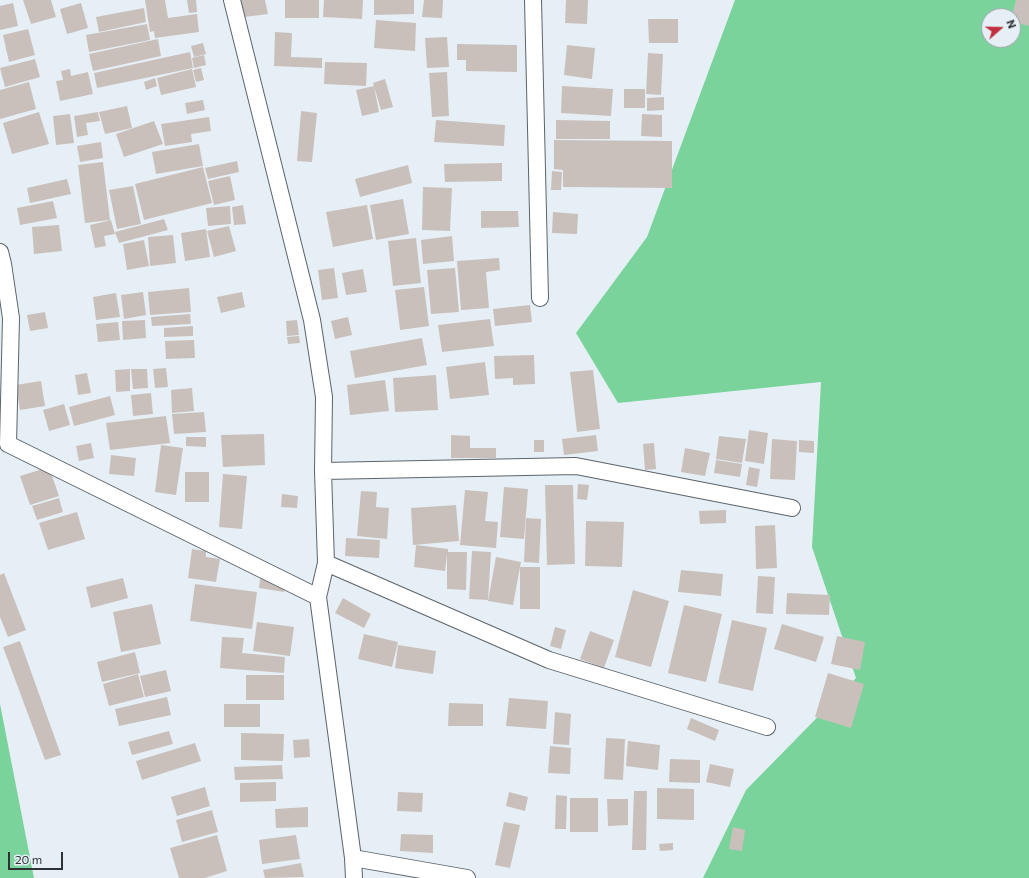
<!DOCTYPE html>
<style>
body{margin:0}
#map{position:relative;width:1029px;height:878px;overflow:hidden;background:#e6eff6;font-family:Commissioner,sans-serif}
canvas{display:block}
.north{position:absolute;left:981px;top:8px;width:40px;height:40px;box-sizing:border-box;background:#e6eff6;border:1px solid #9da3a9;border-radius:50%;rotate:70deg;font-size:11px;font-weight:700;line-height:16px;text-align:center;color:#2f3235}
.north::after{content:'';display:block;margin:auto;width:14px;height:18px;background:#c0303f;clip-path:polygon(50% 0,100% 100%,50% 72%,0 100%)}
.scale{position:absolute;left:8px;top:852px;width:55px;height:18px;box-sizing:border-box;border:2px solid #2f3235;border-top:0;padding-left:5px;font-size:12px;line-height:14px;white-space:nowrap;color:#2f3235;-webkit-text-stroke:3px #e6eff6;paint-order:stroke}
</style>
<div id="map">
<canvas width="1029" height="878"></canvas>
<div class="north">N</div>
<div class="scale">20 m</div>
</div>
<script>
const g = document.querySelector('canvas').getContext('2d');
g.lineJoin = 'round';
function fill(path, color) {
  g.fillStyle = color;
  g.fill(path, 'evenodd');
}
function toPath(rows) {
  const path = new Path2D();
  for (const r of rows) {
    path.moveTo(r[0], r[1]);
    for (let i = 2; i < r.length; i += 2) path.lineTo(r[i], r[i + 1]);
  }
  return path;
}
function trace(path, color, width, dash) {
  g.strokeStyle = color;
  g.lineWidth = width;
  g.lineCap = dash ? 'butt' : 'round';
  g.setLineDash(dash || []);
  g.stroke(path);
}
fill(toPath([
 [735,0,1029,0,1029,878,703,878,746,790,856,678,812,547,821,382,618,403,576,333,647,237],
 [989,16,1013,16,1013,40,989,40],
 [0,704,34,878,0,878]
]), '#7ad39b');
fill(toPath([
 [23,0,51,0,56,17,31,24],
 [145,0,165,0,168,18,197,14,199,32,155,38,154,31,150,32],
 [187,0,196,0,197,12,189,13],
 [241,0,265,0,268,14,244,17],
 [285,0,319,0,319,18,285,18],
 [324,0,363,0,362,19,323,17],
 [374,0,414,0,414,14,374,15],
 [424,0,443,0,442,18,422,17],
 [566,0,588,0,587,24,565,23],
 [1016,0,1029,0,1029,26,1013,22,1013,16,1012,16],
 [13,3,18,26,0,30,0,6],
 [81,3,88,28,67,34,60,9],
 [144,8,146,22,99,32,96,17],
 [648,19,678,19,678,43,649,43],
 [376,20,416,23,415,51,374,48],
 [147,24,150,40,89,52,86,35],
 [28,29,35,55,9,62,3,35],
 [275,32,292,33,291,57,322,58,322,68,274,66],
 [447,37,449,67,427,68,425,38],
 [158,39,161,56,93,71,89,54],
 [203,43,206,54,194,57,191,46],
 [457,44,517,45,517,72,466,71,466,60,457,60],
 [567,45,595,48,592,79,564,75],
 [190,52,193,68,97,88,94,73],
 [648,53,663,54,661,95,646,94],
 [204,55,206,65,194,68,192,58],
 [35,59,40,77,5,87,0,68],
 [325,62,367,63,366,86,324,84],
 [201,68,204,80,196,82,193,70],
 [70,69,71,76,88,72,93,94,60,101,56,81,63,80,61,71],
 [192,69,196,87,161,95,157,78],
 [447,72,449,116,432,117,429,73],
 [155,78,157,86,146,90,144,82],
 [385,79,393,107,381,110,373,83],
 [29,82,36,109,0,119,0,90],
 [374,86,379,112,362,116,356,90],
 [562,86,613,89,611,116,561,113],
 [624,89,645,89,645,108,624,108],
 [664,97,664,110,647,111,647,98],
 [203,100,205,110,187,114,185,103],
 [127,106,132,128,105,134,99,112],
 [301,111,317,113,312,162,297,161],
 [39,112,49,144,12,154,3,123],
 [98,112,100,121,86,123,88,135,77,137,74,116],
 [70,114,74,143,56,145,53,116],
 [642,114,662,115,662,137,641,136],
 [209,117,211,131,191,134,192,142,165,146,161,124],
 [436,120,505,125,504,146,434,142],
 [556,120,610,121,610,139,556,139],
 [154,121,163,144,124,157,116,134],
 [554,140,672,141,672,188,563,187,563,170,554,169],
 [101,142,103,158,80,162,77,146],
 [199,144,203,166,156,174,152,152],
 [237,161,239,172,208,179,205,168],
 [103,162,110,220,85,223,78,165],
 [502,163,502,181,445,182,444,164],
 [408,165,412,183,360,197,355,179],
 [203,167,212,203,144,220,135,184],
 [552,171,562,172,561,190,551,190],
 [230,176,235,200,214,205,208,181],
 [67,179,71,194,30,203,27,188],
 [133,186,141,224,117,229,109,190],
 [423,187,452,188,450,231,422,230],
 [403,199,409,234,376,240,370,205],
 [53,201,57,218,20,225,17,208],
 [243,205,246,224,234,225,232,207],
 [367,205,373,239,333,247,326,212],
 [230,206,231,224,208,226,206,208],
 [481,211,518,211,519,227,481,228],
 [553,212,578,214,577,234,552,233],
 [164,219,168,230,119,243,115,232],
 [111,220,115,234,104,236,106,246,95,248,90,225],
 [59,225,62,251,34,254,32,227],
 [229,226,236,251,214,257,207,231],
 [206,229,210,257,185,261,181,233],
 [173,235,176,263,150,266,148,237],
 [452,236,454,261,423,264,421,240],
 [416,238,421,283,393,286,388,241],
 [144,240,149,266,127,270,123,244],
 [499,258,500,270,486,272,489,308,461,310,457,261],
 [334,268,338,298,322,300,318,270],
 [455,268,459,312,431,314,427,270],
 [363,269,367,292,346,295,342,273],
 [424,287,429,326,400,330,395,290],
 [189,288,191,312,150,315,148,292],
 [143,292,146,315,124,319,121,295],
 [242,292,245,307,221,313,217,297],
 [116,293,120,317,96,320,93,297],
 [530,305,532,322,495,326,493,309],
 [45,312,48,328,30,331,27,315],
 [190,314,191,324,152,326,151,317],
 [348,317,352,335,335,339,331,321],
 [490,319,494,346,442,352,438,325],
 [145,320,146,338,123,340,122,321],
 [297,320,299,335,287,336,286,321],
 [118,322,120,340,98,342,96,324],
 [193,326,193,336,164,337,164,328],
 [299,336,300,343,288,344,287,337],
 [422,338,427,365,355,378,350,351],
 [194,340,195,358,166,359,165,341],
 [534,355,535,384,513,385,513,378,495,379,494,356],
 [485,362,489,395,450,399,446,367],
 [166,368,168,387,155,388,153,369],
 [130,369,130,391,116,392,115,370],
 [131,369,147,369,148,388,133,389],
 [593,370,600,429,577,432,570,372],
 [87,373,91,393,78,395,75,375],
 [436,375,438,410,395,412,393,378],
 [385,380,389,411,350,415,347,385],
 [41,381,45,406,20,410,16,385],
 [192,388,194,411,172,413,171,390],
 [151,393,153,414,133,416,131,395],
 [110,396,115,415,74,426,69,407],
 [64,404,70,425,49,431,43,410],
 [204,412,206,432,174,434,172,414],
 [166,416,170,443,110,450,106,423],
 [749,430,768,433,764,464,745,461],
 [264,434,265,465,223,467,221,435],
 [451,435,470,436,470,448,496,448,496,458,451,458],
 [596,435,598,451,564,455,562,439],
 [719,436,746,439,742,463,716,459],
 [186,437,206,437,206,447,186,446],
 [772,439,797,441,795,480,770,479],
 [534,440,544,440,544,452,534,452],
 [799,440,814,441,814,453,799,452],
 [91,443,94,458,79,461,76,446],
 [654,443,656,469,645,470,643,444],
 [161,445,183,448,176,495,155,492],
 [685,448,710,453,705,476,681,472],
 [111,455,136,458,134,476,109,474],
 [716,460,742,464,740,477,714,473],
 [49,467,59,496,30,505,20,476],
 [749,467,760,469,757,487,746,485],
 [185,472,209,472,209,502,185,502],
 [223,474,247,476,242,529,219,527],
 [578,484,589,485,587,500,577,499],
 [545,485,573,485,575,564,547,565],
 [504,487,528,489,524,539,500,537],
 [465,490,488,492,485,521,498,522,496,548,460,545],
 [361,491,377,492,376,507,389,508,387,539,357,536],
 [282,494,298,496,297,508,281,507],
 [59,498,63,512,37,520,32,506],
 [456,505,459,541,413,545,411,508],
 [726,510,726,523,700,524,699,511],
 [77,512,85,539,48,550,39,523],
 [526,518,541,519,539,563,524,562],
 [586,521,624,522,622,567,585,566],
 [775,525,777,568,756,569,755,526],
 [346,538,380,540,379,558,345,556],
 [416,545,448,549,448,552,467,552,466,590,447,589,447,554,445,571,414,567],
 [192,549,206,551,206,557,220,559,216,582,188,578],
 [472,551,491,552,488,600,469,599],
 [496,557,521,562,513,605,488,601],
 [520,567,540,567,540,609,520,609],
 [681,570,723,574,721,596,678,592],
 [4,573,26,630,8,637,0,617,0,575],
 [758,576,775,577,773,614,756,613],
 [123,578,128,598,91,608,86,587],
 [260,579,285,583,284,592,259,588],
 [195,584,257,592,252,629,190,621],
 [633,590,669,601,651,667,615,657],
 [787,593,830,595,829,615,786,614],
 [343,598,371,614,364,628,335,613],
 [152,604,161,644,121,652,113,612],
 [684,605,722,614,706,682,668,673],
 [732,620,767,628,753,691,718,683],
 [257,622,294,627,290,656,253,651],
 [782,624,824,637,816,662,774,649],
 [555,627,566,630,561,649,550,646],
 [590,631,614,640,604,668,580,659],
 [364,634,398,642,392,667,358,659],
 [837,636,865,642,860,670,831,664],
 [222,637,244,638,242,653,285,657,284,673,220,668],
 [20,641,61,755,45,760,3,647],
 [398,645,436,651,433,674,395,668],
 [135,652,140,673,102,682,97,662],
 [166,670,171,691,145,697,140,676],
 [828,673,864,684,851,728,815,717],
 [138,674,144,697,109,706,103,684],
 [246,675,284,675,284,700,246,700],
 [167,697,171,715,119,726,115,709],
 [509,698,548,701,546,729,506,726],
 [449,703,483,704,483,726,448,726],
 [224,704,260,704,260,727,224,727],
 [555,712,571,714,569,745,553,744],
 [691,718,719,730,715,741,687,729],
 [169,731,173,744,132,755,128,742],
 [241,733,284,734,283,761,241,760],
 [606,738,625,739,623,780,604,779],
 [309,739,310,757,294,758,293,740],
 [628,741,660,745,658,770,626,766],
 [195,743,201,761,142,780,136,761],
 [550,746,571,748,570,774,548,773],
 [670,759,700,760,700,783,669,782],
 [710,764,734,769,730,787,706,782],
 [282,765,283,779,235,780,234,767],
 [276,782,276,801,240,802,240,783],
 [205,787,210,806,177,816,171,797],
 [657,788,694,789,694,820,657,819],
 [634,791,647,791,646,850,632,850],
 [398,792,423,793,422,812,397,811],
 [509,792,528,797,525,811,506,806],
 [556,795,567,796,566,829,555,829],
 [570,798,598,798,598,832,570,832],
 [607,799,628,799,628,825,608,826],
 [308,807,308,827,276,828,275,809],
 [212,810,218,832,182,842,176,820],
 [504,822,520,825,510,868,495,865],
 [733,827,745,830,742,851,729,849],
 [401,834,433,835,433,853,400,851],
 [217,835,227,871,205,878,179,878,170,848],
 [296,835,300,859,262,864,259,840],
 [673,843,673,850,660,851,659,844],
 [301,863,304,877,265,878,263,870]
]), '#cac0bb');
const minor = toPath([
 [232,0,312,320,324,397,323,471,326,563,318,597,353,858,354,878],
 [533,0,540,298],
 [0,252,3,264,11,318,8,444,318,597],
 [323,471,576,466,792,508],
 [326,563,549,660,767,727],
 [353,858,467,878]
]);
trace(minor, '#5c646a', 18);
trace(minor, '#fff', 16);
</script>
